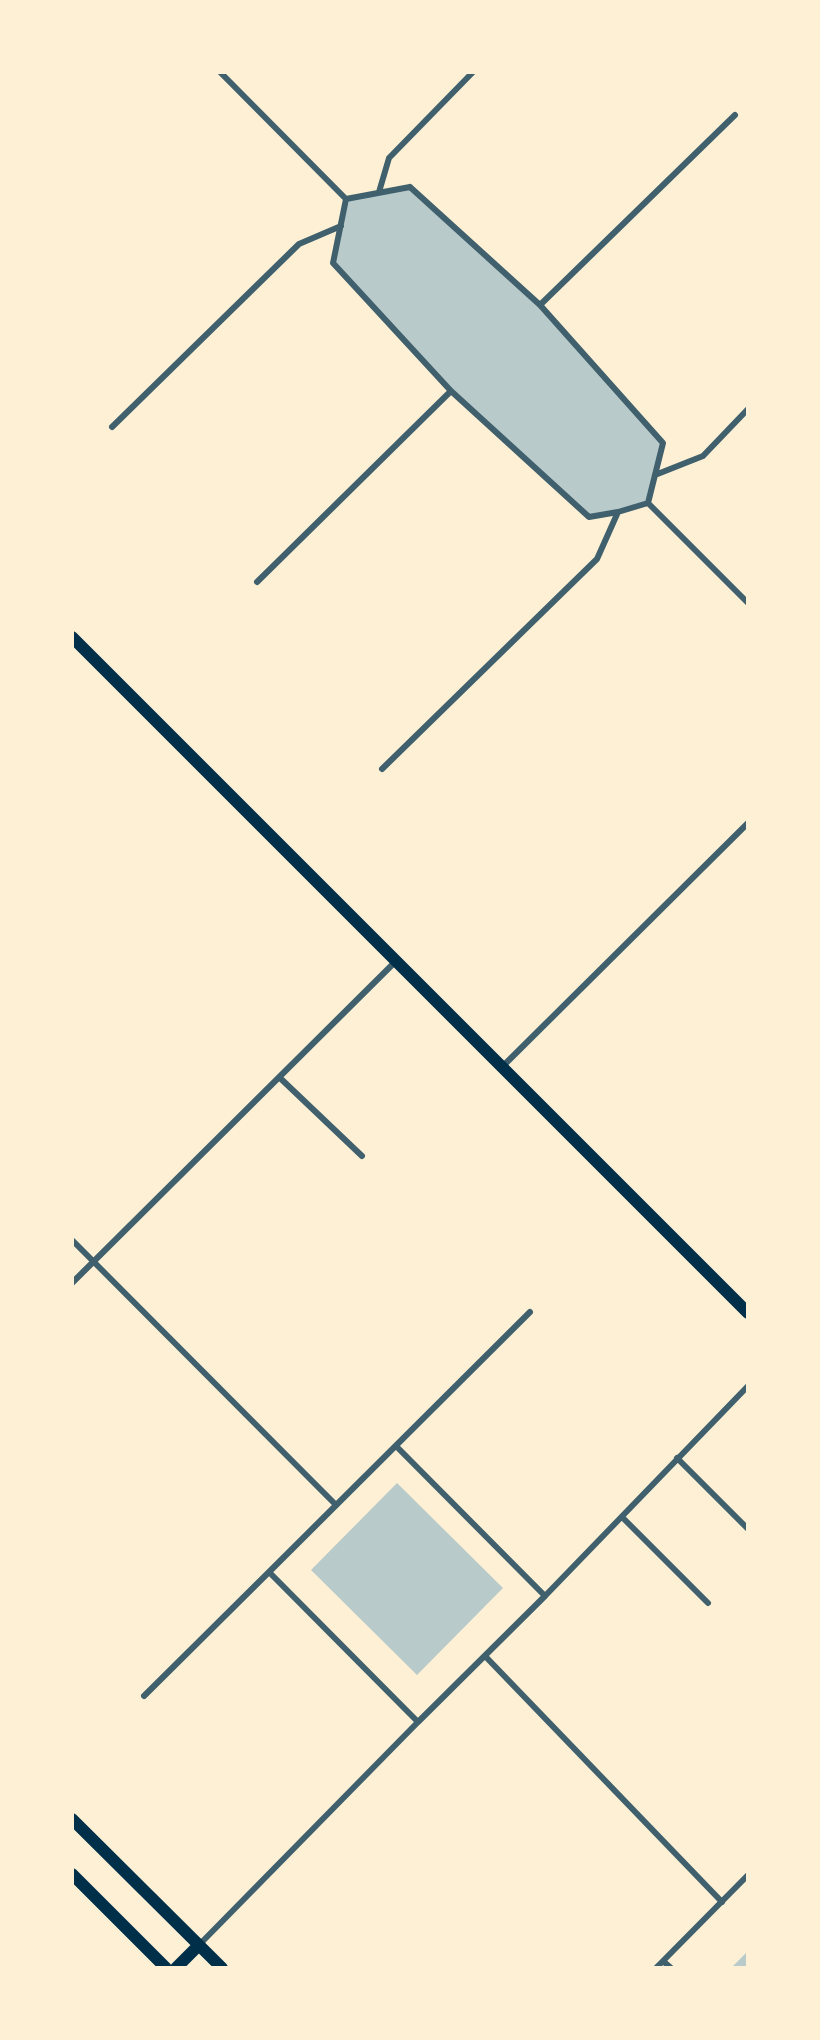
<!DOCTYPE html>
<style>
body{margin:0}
#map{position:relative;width:820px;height:2040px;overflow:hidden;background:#fdf0d5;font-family:"Varela Round",sans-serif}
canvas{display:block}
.frame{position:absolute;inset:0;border:74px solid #fdf0d5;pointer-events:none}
</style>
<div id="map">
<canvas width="820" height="2040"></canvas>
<div class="frame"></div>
</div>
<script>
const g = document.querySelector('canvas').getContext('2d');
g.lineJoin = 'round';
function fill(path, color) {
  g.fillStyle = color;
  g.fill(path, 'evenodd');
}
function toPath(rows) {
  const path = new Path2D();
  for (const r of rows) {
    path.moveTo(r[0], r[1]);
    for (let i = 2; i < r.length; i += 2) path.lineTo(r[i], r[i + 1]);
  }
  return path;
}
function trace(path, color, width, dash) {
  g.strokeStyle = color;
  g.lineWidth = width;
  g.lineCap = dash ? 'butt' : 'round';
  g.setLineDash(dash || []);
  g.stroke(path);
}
fill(toPath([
 [410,187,540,305,663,443,648,503,589,517,451,391,333,263,346,199],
 [397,1483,503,1588,417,1675,311,1570],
 [748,1951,748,1968,731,1968]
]), '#b9caca');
trace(toPath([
 [220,72,346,199],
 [410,187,540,305,663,443,648,503,618,512,589,517,451,391,333,263,346,199,410,187],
 [379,192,389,158,473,72],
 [540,305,735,115],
 [112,427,299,244,341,226],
 [655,475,703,456,748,409],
 [648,503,748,603],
 [257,582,451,391],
 [382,769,597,559,618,512],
 [502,1067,748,823],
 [279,1077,362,1156],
 [72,1240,336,1505],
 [72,1283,395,962],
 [396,1446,545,1596,418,1722,269,1572,530,1312],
 [677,1458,748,1529],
 [622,1517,708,1603],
 [545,1596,748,1386],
 [485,1656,722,1902],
 [144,1696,269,1572],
 [199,1945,418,1722],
 [656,1968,663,1961],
 [671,1968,663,1961,748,1875]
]), '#3f606c', 6);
trace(toPath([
 [72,637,748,1313],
 [72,1819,222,1968],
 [72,1874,166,1968],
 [176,1968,199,1945]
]), '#003049', 12);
</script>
